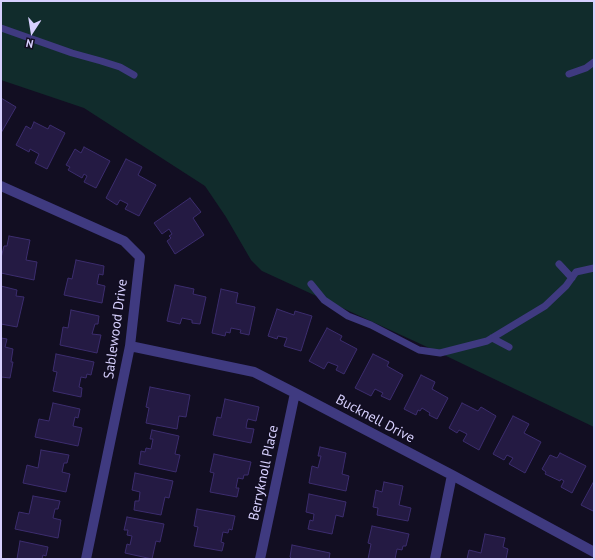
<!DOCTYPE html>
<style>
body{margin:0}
#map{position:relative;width:595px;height:560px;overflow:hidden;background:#120e22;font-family:"PT Sans",sans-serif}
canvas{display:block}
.frame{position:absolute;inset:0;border:2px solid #d7d0fe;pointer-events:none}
.north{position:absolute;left:12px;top:12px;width:40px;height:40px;-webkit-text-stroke:3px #120e22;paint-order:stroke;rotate:192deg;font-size:11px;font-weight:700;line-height:16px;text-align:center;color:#d7d0fe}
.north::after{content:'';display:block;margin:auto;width:14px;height:18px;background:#d7d0fe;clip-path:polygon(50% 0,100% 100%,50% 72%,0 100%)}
</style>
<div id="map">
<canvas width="595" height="560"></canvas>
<div class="frame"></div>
<div class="north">N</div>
</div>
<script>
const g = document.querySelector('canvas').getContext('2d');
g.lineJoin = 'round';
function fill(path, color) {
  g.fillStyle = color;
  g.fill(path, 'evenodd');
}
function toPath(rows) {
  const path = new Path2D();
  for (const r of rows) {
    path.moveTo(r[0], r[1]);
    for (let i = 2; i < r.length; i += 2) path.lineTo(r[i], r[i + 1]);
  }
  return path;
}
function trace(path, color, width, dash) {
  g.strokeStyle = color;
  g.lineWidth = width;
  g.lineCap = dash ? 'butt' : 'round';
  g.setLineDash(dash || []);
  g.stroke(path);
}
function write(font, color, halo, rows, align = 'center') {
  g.font = font + ' "PT Sans",sans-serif';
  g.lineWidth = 3;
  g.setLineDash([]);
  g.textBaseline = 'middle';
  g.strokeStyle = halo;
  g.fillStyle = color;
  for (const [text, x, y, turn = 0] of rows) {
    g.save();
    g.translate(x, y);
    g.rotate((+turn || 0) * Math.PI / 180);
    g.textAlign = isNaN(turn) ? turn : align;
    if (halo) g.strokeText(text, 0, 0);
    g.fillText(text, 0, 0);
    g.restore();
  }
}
fill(toPath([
 [1,1,594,1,594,427,438,352,262,271,251,260,226,217,205,186,84,108,1,80]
]), '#112c2c');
const building = toPath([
 [1,98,16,107,1,133,1,98],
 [34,122,48,129,50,125,65,133,47,169,35,163,39,154,30,149,29,152,16,145,26,126,31,129,34,122],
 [84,147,110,161,96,188,84,182,87,176,84,174,82,178,68,170,70,167,66,165,75,149,81,153,84,147],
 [126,159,142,167,138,175,156,185,139,216,125,209,128,204,120,200,117,205,106,198,126,159],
 [190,198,201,212,193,218,204,235,175,254,167,241,171,238,169,236,172,234,169,229,162,234,154,223,190,198],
 [9,236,30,240,26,260,37,262,34,280,1,273,1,258,4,246,7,246,9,236],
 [76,260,104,266,103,275,99,274,97,284,105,286,102,303,64,295,68,278,72,279,76,260],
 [175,285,194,289,193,294,206,297,200,324,192,323,192,320,182,318,180,324,167,321,175,285],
 [1,286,17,290,16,296,24,297,17,327,1,324,1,286],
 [221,289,238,293,236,303,255,307,249,335,240,333,241,330,231,328,230,333,226,332,225,336,212,333,221,289],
 [277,309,294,315,295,311,312,316,301,351,284,346,287,338,278,336,277,339,268,336,277,309],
 [71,310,99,316,98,324,95,324,92,334,101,335,97,353,60,345,63,327,68,328,71,310],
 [327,328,342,336,340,340,357,349,344,374,336,370,338,366,328,362,324,369,309,361,327,328],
 [1,338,7,339,5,347,13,349,11,362,13,362,10,378,1,377,1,338],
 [56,354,94,362,91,375,87,374,86,378,81,377,79,387,82,388,81,397,53,391,57,372,53,371,56,354],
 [373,354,389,362,387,366,403,375,390,400,381,396,383,393,375,389,371,396,355,388,373,354],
 [421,375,435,382,432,389,448,398,437,419,429,415,430,413,422,408,420,411,418,410,416,415,404,409,421,375],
 [150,387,190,395,186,417,179,416,177,429,146,423,149,408,146,407,150,387],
 [225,399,259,407,256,421,248,419,247,422,246,428,254,429,251,443,213,435,217,417,221,418,225,399],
 [53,403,80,409,78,418,75,417,73,426,82,428,78,446,35,437,39,419,49,421,53,403],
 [462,403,478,411,481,407,496,416,479,450,463,441,467,434,459,430,457,433,449,428,462,403],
 [513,416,529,424,524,433,541,442,525,473,509,464,513,458,507,455,504,460,493,454,513,416],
 [152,430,179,436,175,454,180,455,176,472,139,464,141,451,145,452,146,448,151,449,153,439,150,439,152,430],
 [320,447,346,453,342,474,349,476,346,491,309,483,312,466,318,468,321,456,318,456,320,447],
 [41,450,69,455,67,463,64,463,62,472,70,474,66,492,23,483,27,465,38,468,41,450],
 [560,453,586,466,572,493,561,487,564,481,561,479,560,481,545,474,546,472,542,469,550,455,557,458,560,453],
 [214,454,251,462,248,475,244,475,243,479,238,478,236,488,239,488,237,497,210,492,214,473,210,472,214,454],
 [135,473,173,481,169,498,165,497,161,515,134,510,135,501,139,501,140,492,132,490,135,473],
 [594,481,594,509,593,511,581,505,594,481],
 [384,482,403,486,399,505,411,508,408,521,377,515,378,508,373,507,376,490,382,492,384,482],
 [309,494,346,502,343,517,336,515,332,534,308,529,310,520,313,521,314,514,306,512,309,494],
 [33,496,60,501,58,509,55,509,53,518,61,520,58,538,15,529,19,512,29,514,33,496],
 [197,509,235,516,232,530,229,529,228,533,223,532,221,542,224,543,222,551,194,546,198,527,194,526,197,509],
 [127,517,164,524,160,542,156,541,152,559,125,553,127,544,130,545,132,536,127,535,128,530,124,530,127,517],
 [372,526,409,534,406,546,403,546,402,550,397,549,395,559,368,559,371,544,368,543,372,526],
 [485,534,505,538,503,547,508,549,506,559,467,559,469,550,481,553,485,534],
 [20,541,48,547,46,556,43,555,42,559,17,559,20,541],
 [292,545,330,553,329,559,291,559,291,558,290,557,292,545]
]);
fill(building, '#241a43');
trace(building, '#3c2d6e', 1);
trace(toPath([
 [1,28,72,53,101,61,120,67,134,75],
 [569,74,586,68,594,62],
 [559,264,572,278],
 [311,284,324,300,348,316,371,325,419,350,440,353,487,341,492,338,545,306,566,286,576,272,594,268],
 [492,338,509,347]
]), '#3f3a80', 7);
trace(toPath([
 [1,186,124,241,140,257,130,346,86,559],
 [130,346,254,372,295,393,452,475,594,552],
 [260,559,295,393],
 [435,559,452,475]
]), '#3f3a80', 10);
write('14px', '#d7d0fe', '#120e22', [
 ["Sablewood Drive",116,329,-82],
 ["Bucknell Drive",375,419,28],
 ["Berryknoll Place",264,473,-78]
]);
</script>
